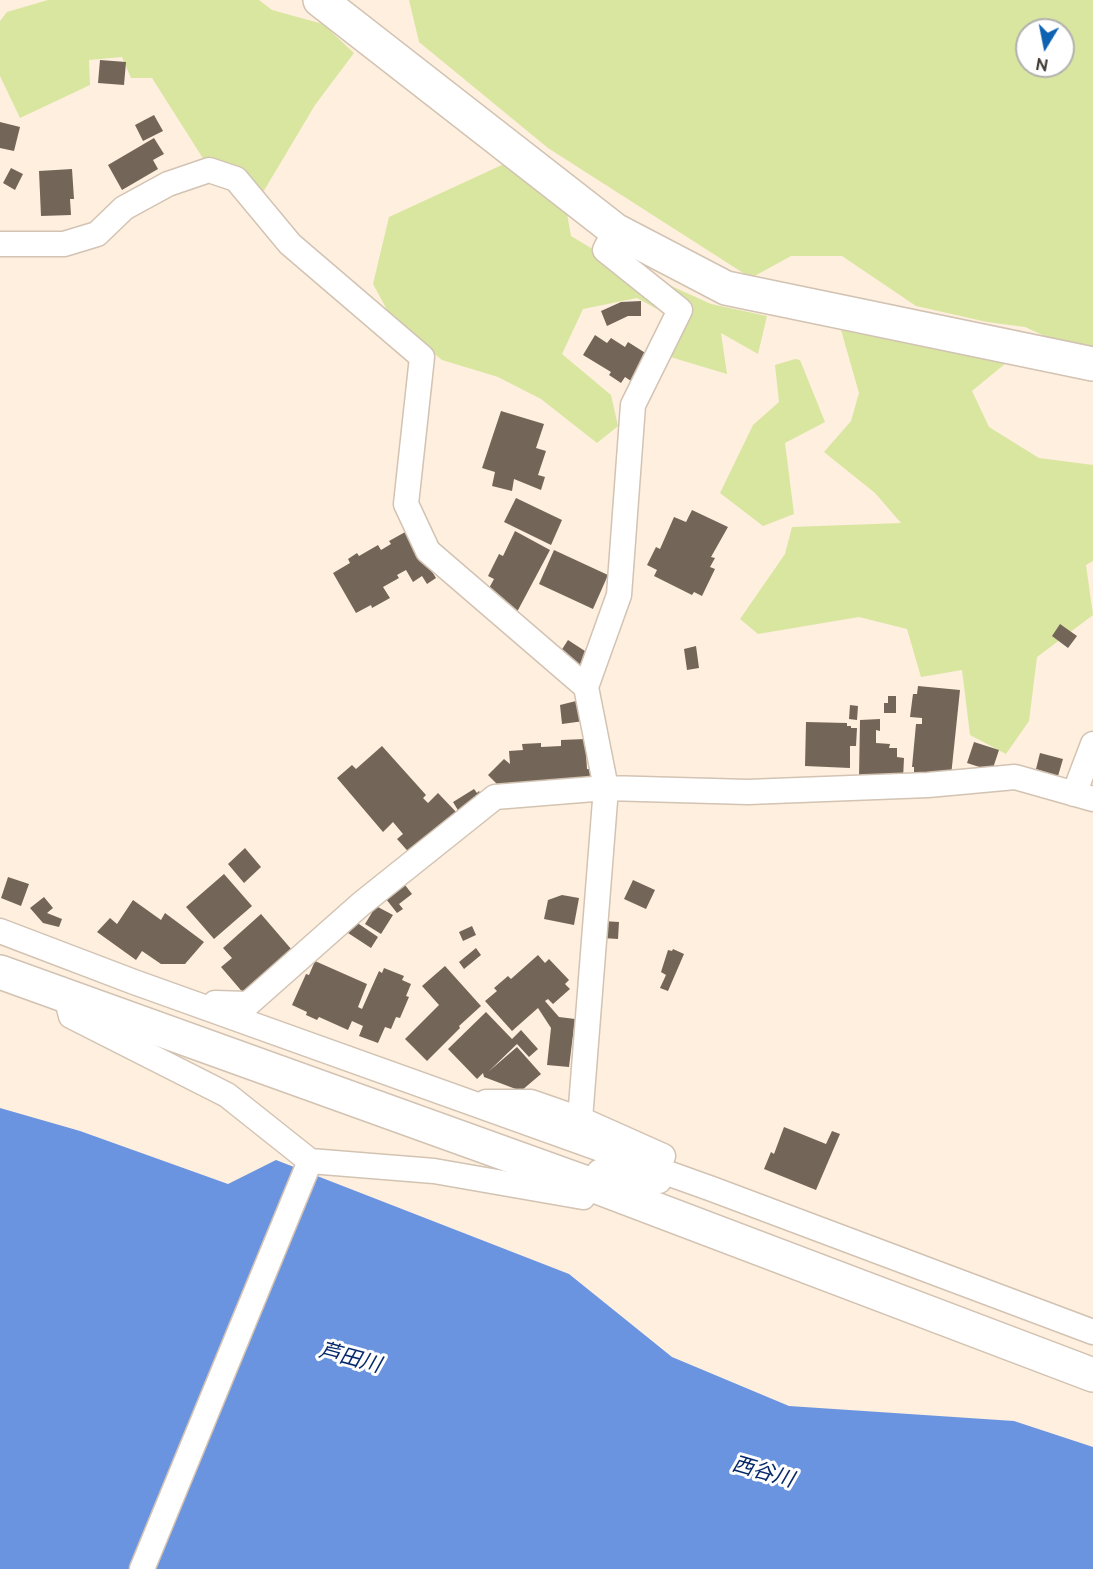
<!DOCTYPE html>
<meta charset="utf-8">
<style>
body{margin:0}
#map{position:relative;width:1093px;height:1569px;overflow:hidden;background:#feefdf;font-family:Raleway,sans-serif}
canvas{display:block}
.north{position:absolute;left:1015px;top:18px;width:60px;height:60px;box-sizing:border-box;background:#fff;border:2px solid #b3b1ae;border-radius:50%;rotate:190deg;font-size:16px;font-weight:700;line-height:24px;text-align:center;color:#413b34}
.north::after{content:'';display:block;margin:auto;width:21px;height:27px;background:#0d63b1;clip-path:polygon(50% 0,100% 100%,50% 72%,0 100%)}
</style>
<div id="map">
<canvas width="1093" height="1569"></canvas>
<div class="north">N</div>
</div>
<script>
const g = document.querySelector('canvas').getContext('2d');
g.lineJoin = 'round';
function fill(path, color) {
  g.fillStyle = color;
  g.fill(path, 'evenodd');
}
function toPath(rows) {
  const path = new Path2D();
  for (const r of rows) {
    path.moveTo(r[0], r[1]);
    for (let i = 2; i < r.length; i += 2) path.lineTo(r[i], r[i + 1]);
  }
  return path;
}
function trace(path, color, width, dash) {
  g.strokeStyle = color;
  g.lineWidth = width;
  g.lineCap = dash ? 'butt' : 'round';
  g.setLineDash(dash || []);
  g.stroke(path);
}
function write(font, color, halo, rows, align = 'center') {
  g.font = font + ' Raleway,"Noto Sans JP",sans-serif';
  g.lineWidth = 6;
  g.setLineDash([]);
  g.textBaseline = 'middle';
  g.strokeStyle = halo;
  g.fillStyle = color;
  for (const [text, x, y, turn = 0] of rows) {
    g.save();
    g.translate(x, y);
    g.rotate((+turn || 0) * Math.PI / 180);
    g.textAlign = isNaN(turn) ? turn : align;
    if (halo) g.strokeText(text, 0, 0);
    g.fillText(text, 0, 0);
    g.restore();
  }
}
fill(toPath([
 [48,0,259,0,272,10,323,24,354,53,315,105,262,194,242,169,204,160,152,78,131,78,122,57,89,60,90,85,20,118,0,76,0,21,7,12],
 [409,0,1093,0,1093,346,1049,338,1025,327,987,322,916,306,842,256,791,256,751,278,548,148,419,42],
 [1027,30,1063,30,1063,66,1027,66],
 [504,164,567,213,571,236,626,269,657,309,637,298,583,309,562,354,611,395,618,426,597,443,541,399,498,377,442,360,392,319,373,284,389,217],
 [669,285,711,304,767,316,758,354,721,333,727,374,667,356,687,313],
 [841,330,1006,363,972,391,989,427,1039,458,1093,465,1093,561,1086,565,1093,615,1037,657,1029,721,1006,754,970,735,962,670,921,677,907,629,859,617,758,634,740,619,785,554,792,527,901,523,875,493,824,452,851,421,859,393],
 [795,359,800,360,825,422,785,443,794,514,763,526,720,493,753,425,779,402,775,365]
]), '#d9e6a0');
fill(toPath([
 [0,1108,80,1131,228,1184,276,1160,569,1274,672,1357,789,1406,1014,1421,1093,1447,1093,1569,0,1569]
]), '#6a94e0');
fill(toPath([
 [100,60,126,62,124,85,98,83],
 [154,115,163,131,143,141,135,125],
 [0,122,20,127,14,151,0,148],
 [154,138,164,154,153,160,158,169,122,190,108,165],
 [11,168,23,174,15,190,3,183],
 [72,169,74,199,70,199,71,215,41,216,39,171],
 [641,301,641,316,628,316,607,326,601,311,621,302],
 [595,335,607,343,611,338,625,347,628,342,647,354,631,381,625,377,621,383,609,375,611,372,583,355],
 [501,411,544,424,536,448,546,451,538,475,545,477,541,490,514,479,512,491,492,486,495,472,482,468],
 [516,498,562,520,551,545,504,522],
 [692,510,728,527,711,557,715,558,710,567,715,569,702,596,694,592,692,595,654,576,657,570,647,565,656,547,660,549,674,517,686,522],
 [407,531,436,578,427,584,422,576,413,582,406,570,397,575,399,578,383,587,390,598,372,608,371,605,356,613,333,573,350,563,348,559,357,553,359,556,378,545,381,550,391,544,389,541],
 [515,531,550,550,517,612,488,590,494,579,488,576,499,554,503,556],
 [554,550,608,575,593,609,539,584],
 [1060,624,1077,636,1068,648,1052,636],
 [568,640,588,653,578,667,559,654],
 [696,646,699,668,687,670,684,649],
 [918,686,960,690,951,776,914,772,914,767,912,767,916,724,922,724,922,718,910,717,913,694,917,694],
 [888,696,896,696,896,713,884,713,884,703,888,703],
 [580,700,584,721,562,724,560,705],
 [850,705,858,706,857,720,849,719],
 [880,719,880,731,876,730,876,743,890,744,889,748,897,748,897,757,904,758,903,779,859,777,860,720],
 [806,722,847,723,847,726,851,726,851,728,857,728,856,746,850,746,850,768,805,766],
 [585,739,587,769,591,769,592,781,498,785,488,775,504,759,510,764,509,751,523,750,522,744,541,743,541,747,561,746,561,740],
 [974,742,999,750,992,771,967,763],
 [382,746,426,795,423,798,428,803,438,793,458,814,413,857,397,839,403,834,393,822,383,832,337,778,352,765,356,769],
 [1040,753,1063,759,1058,776,1036,769],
 [474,789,477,793,479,791,485,802,465,822,453,802],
 [245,848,261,867,244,883,228,864],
 [224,874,252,906,214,939,186,907],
 [8,877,29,884,21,906,1,898],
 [633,880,655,890,646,909,624,899],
 [405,885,412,894,399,904,403,909,397,913,386,899],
 [562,895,579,898,574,925,544,919,548,900],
 [44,897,53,908,47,913,62,919,59,927,43,923,30,908],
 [133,900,161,920,165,913,204,942,185,964,161,964,142,951,136,960,97,932,110,918,117,924],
 [376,906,393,915,381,934,365,924],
 [261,914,292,950,245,995,221,967,232,958,223,948],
 [603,921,619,922,618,939,602,938],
 [356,922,378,937,371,948,348,933],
 [472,926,476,935,463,941,459,932],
 [476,948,481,955,464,969,459,962],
 [673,949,684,954,668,991,660,988,666,975,661,972,668,950,672,951],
 [538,955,545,963,549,959,569,980,565,984,570,989,553,1004,548,999,545,1001,559,1017,575,1019,569,1067,547,1065,551,1028,538,1008,512,1031,485,1001,497,991,494,988,508,976,511,979],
 [315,961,367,984,358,1007,362,1009,379,971,382,973,384,968,404,976,402,980,411,984,406,996,409,997,400,1018,396,1017,391,1029,385,1027,378,1043,359,1036,363,1026,352,1021,348,1030,319,1017,317,1020,306,1015,307,1012,292,1005,306,974,309,975],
 [445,966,481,1006,459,1026,460,1028,427,1061,405,1039,439,1005,422,986],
 [486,1012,512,1039,521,1030,538,1049,529,1057,517,1044,488,1072,517,1047,541,1074,521,1091,484,1077,483,1073,477,1079,448,1049],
 [784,1127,826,1144,832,1131,840,1134,816,1190,764,1169,771,1152,774,1154]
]), '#736658');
const street = toPath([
 [0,244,64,244,97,234,124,208,168,184,209,170,236,179,290,244,422,357,406,504,428,551,586,687,606,788,580,1119],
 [586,687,619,595,633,405,680,310,605,250,615,230],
 [1074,794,1093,744],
 [0,931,134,982,712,1189,1093,1332],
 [66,996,71,1016,227,1095,310,1161,434,1171,583,1197,599,1172,659,1181],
 [215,1003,248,1004,361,904,495,797,606,788,748,792,928,785,1015,777,1093,799],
 [486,1102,531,1102,580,1119,663,1156],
 [142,1569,310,1161]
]);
const secondary = toPath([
 [320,0,615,230,726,288,1093,364],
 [0,972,592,1185,1093,1375]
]);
trace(street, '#d2c3b3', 27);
trace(secondary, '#d2c3b3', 36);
trace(street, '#fff', 24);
trace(secondary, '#fff', 33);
write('italic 21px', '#06296b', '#fff', [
 ["芦田川",350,1358,15],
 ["西谷川",763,1472,16]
]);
</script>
